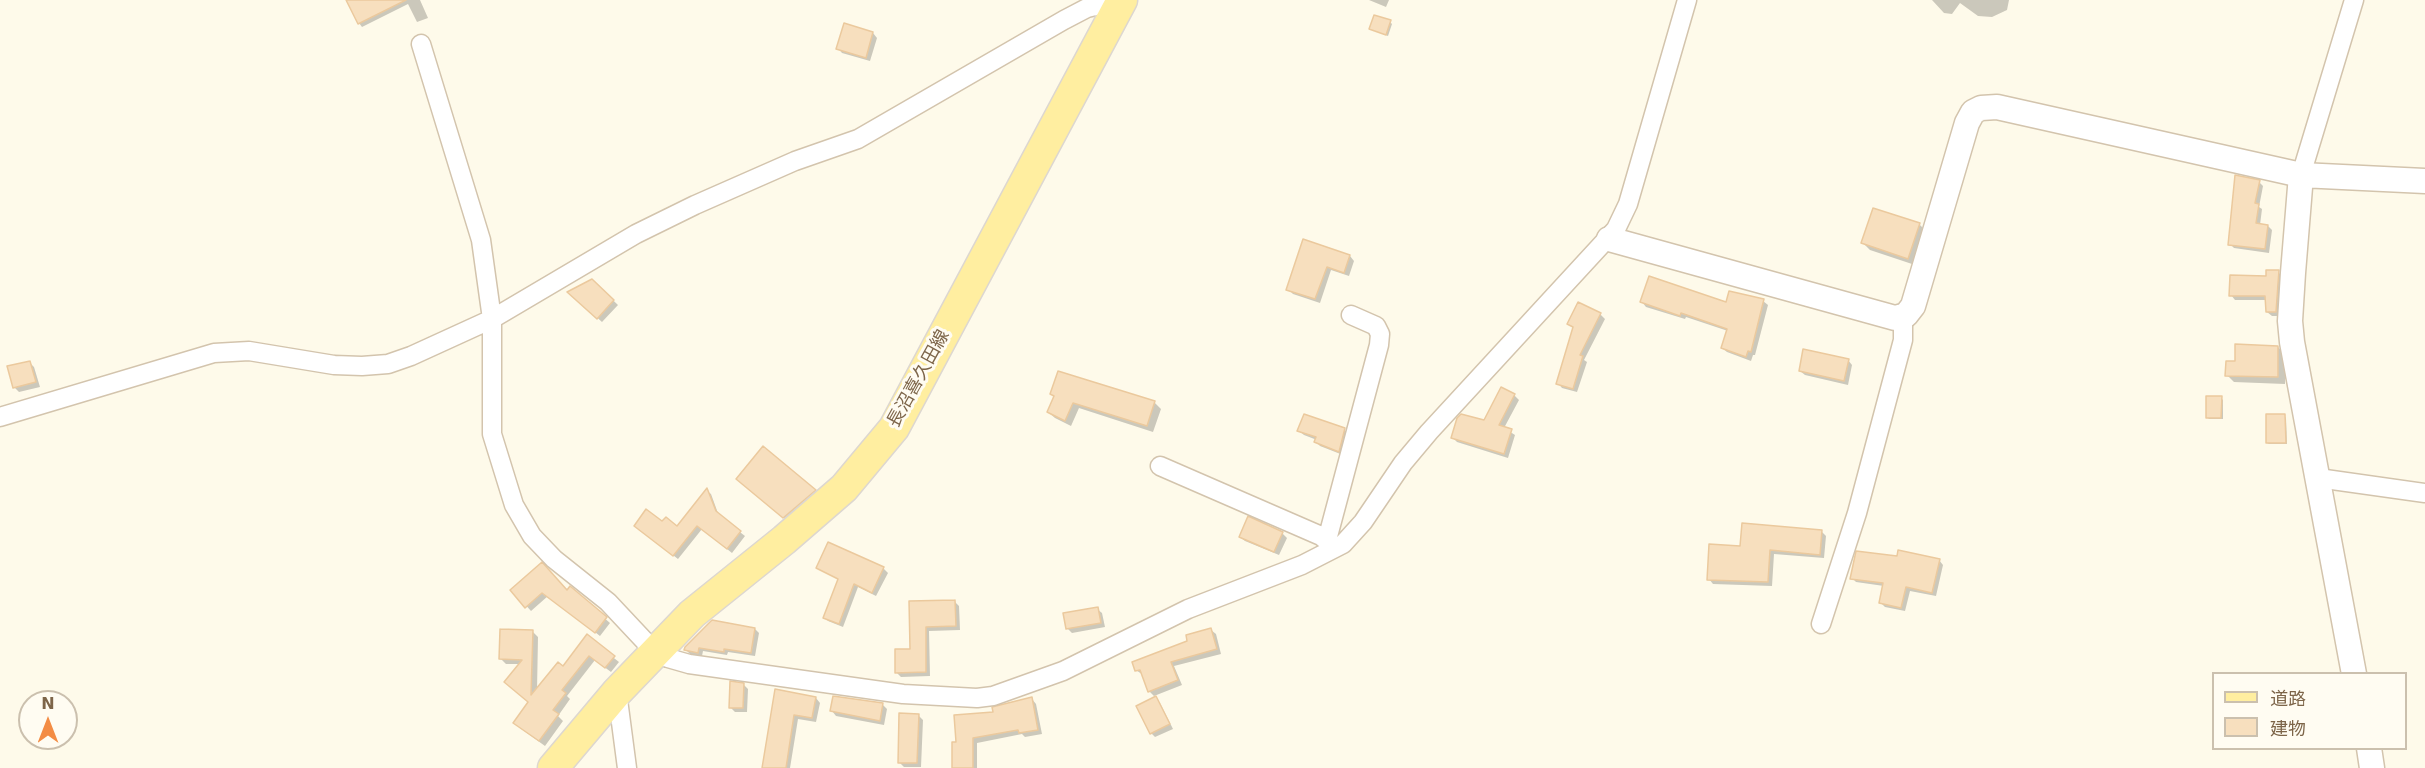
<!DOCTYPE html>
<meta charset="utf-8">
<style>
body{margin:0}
#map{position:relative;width:2425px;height:768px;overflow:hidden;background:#fefaea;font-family:"DejaVu Sans","Noto Sans JP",sans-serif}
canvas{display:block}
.legend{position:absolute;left:2212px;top:672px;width:195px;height:78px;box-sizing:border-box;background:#fffcf2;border:2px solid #cbc0ae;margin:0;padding:8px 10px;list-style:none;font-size:18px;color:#7d6549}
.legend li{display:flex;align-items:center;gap:12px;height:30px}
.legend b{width:30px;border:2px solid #cbc0ae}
.north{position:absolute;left:18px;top:690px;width:60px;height:60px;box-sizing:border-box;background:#fffcf2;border:2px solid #cbc0ae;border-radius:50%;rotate:0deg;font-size:16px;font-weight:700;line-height:24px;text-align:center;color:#7d6549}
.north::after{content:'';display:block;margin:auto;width:21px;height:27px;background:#f38c44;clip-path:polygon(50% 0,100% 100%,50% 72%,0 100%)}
</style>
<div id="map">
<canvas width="2425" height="768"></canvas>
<ul class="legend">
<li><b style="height:8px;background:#ffeea0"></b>道路</li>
<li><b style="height:16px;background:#f7dfbe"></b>建物</li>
</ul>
<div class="north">N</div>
</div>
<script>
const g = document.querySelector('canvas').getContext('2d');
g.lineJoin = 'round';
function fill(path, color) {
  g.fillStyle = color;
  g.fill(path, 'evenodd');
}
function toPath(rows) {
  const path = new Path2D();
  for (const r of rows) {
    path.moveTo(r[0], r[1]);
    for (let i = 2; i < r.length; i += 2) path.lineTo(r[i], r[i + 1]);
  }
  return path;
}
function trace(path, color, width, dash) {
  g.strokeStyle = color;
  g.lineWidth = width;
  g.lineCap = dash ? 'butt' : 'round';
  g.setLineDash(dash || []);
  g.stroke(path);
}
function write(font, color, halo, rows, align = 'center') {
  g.font = font + ' "DejaVu Sans","Noto Sans JP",sans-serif';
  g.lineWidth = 6;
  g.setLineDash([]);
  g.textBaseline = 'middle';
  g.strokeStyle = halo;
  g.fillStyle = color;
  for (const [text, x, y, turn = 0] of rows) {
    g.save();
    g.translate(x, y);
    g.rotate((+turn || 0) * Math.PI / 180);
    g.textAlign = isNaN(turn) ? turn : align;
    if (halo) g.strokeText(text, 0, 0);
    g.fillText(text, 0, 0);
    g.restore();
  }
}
fill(toPath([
 [359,0,420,0,428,18,417,22,408,4,362,27,359,23],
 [1369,0,1389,0,1386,7],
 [1932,0,2018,0,2009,0,2007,10,1992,17,1978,16,1960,3,1952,14,1944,13],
 [1390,22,1392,24,1388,36,1371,29],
 [873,33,877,38,870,61,842,53,838,48],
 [2259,182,2263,186,2259,207,2262,209,2260,225,2268,226,2272,230,2269,253,2234,248,2230,244],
 [1919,224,1926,231,1915,265,1870,250,1863,243],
 [1304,241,1350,256,1354,261,1349,276,1331,270,1320,303,1293,294,1288,289],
 [2278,272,2283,277,2280,316,2272,316,2267,312,2267,300,2235,300,2231,295],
 [592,280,618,305,602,322,570,293],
 [1763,301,1768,305,1755,355,1753,355,1751,361,1727,352,1722,348,1728,331,1686,317,1685,319,1646,307,1642,302,1727,304],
 [1600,314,1605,319,1584,360,1587,362,1577,392,1562,388,1558,383,1573,328,1568,324],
 [2278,347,2285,354,2285,384,2234,382,2227,375,2236,362],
 [1848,360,1852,365,1848,385,1805,375,1800,371],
 [29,362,34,367,40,387,19,392,15,388],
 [1514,395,1519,400,1504,428,1515,435,1508,458,1457,442,1453,438,1484,422],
 [1055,397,1154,402,1161,409,1153,432,1079,408,1071,426,1055,418,1048,412],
 [2221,398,2223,400,2223,419,2209,419,2207,417],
 [2284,416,2286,418,2287,444,2269,444,2267,443],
 [1344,430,1349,434,1343,455,1320,446,1316,442,1317,440,1304,435,1299,431],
 [745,486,815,491,822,498,791,524],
 [707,491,711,494,719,516,745,536,732,553,702,529,678,559,640,530,662,523,677,528],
 [1822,532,1826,536,1824,558,1774,554,1772,586,1713,584,1709,579,1742,547],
 [1282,533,1287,538,1279,555,1245,541,1240,537],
 [829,544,884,569,888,573,876,596,858,587,843,627,828,621,824,617,839,580,817,568],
 [1939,560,1943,565,1936,596,1910,591,1905,611,1885,607,1880,602,1884,586,1856,582,1852,578],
 [571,589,610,623,600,636,548,596,531,611,512,590,568,592],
 [954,601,959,606,960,630,929,631,930,676,901,677,896,672,911,651,910,602],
 [1097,609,1102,613,1105,627,1072,633,1067,628],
 [755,629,759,633,755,656,728,652,727,655,703,651,702,656,690,654,686,650],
 [1211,630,1216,634,1221,654,1174,666,1182,685,1154,696,1149,691,1143,675,1136,670],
 [533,632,538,637,537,691,563,668,587,637,619,662,611,672,595,660,567,696,570,699,558,716,563,721,545,746,520,728,530,702,520,664,506,664,500,658],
 [743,684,748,689,747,712,735,712,730,707],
 [777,691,816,698,820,703,816,722,798,719,790,768,764,768],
 [1156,698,1160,703,1173,729,1155,737,1151,733],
 [1032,699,1036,704,1042,734,1025,737,1022,734,977,743,977,768,954,768,954,744,995,713],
 [882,704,887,709,884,725,836,716,832,711],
 [918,715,923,720,921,767,904,767,899,762]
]), '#0003');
const building = toPath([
 [346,0,406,0,358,24,346,0],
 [1374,15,1391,20,1386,35,1369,29,1374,15],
 [844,23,873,32,866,58,836,49,844,23],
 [2235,175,2260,180,2255,203,2259,204,2256,223,2268,225,2265,249,2228,245,2235,175],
 [1873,208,1920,223,1908,259,1861,243,1873,208],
 [1303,239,1350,255,1344,273,1327,267,1315,299,1286,290,1303,239],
 [2266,270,2279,270,2276,312,2266,312,2265,296,2229,296,2230,275,2266,276,2266,270],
 [1649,276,1726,302,1729,291,1764,299,1751,352,1748,351,1746,357,1721,348,1727,329,1681,313,1680,316,1640,302,1649,276],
 [592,279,614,300,597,319,567,292,592,279],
 [1578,302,1601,313,1580,355,1583,356,1573,389,1556,384,1573,327,1567,324,1578,302],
 [2235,344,2278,346,2278,377,2225,376,2226,361,2235,361,2235,344],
 [1803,349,1849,359,1844,381,1799,371,1803,349],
 [30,361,36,382,13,388,7,366,30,361],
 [1058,371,1155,401,1147,426,1073,403,1065,421,1047,412,1054,396,1050,394,1058,371],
 [1501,387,1515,394,1499,425,1512,429,1504,454,1451,438,1457,418,1461,414,1484,420,1501,387],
 [2206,396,2222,396,2221,418,2206,418,2206,396],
 [1304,414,1345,428,1339,452,1314,442,1316,437,1297,431,1304,414],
 [2266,414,2285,414,2286,443,2266,443,2266,414],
 [763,446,816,490,783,518,736,479,763,446],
 [707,488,716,511,741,531,727,549,697,526,673,556,634,526,646,509,662,521,666,517,677,526,707,488],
 [1248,516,1283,532,1274,552,1239,537,1248,516],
 [1742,523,1822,530,1820,555,1770,550,1768,582,1707,580,1709,544,1740,546,1742,523],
 [828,542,884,567,872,593,854,584,839,624,823,618,838,579,816,568,828,542],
 [1898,550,1940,559,1932,593,1906,587,1901,608,1879,603,1883,583,1850,579,1856,551,1897,556,1898,550],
 [542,562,567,590,570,586,607,617,595,633,542,593,525,608,510,590,542,562],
 [955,600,956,626,926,627,926,672,895,673,895,649,910,649,909,601,955,600],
 [1098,607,1101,623,1066,629,1063,613,1098,607],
 [712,620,755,628,751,653,724,649,724,652,699,648,698,653,684,650,685,647,712,620],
 [1211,628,1217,649,1171,662,1178,680,1148,692,1140,670,1135,671,1132,662,1187,641,1186,635,1211,628],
 [500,629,533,630,531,695,558,662,563,666,587,634,615,656,605,668,589,656,562,690,566,693,553,710,559,714,539,741,513,723,528,702,504,682,522,660,499,659,500,629],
 [730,681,744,683,743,708,729,708,730,681],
 [775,689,816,697,812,718,794,715,786,768,762,768,775,689],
 [833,696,883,703,880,721,830,711,833,696],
 [1156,696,1170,724,1150,734,1136,706,1156,696],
 [1032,697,1038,730,1019,733,1018,730,973,738,973,768,952,768,952,742,956,742,954,715,993,712,992,707,1032,697],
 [899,713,919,714,917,763,898,763,899,713]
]);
fill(building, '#f7dfbe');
trace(building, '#ebc99d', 1.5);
const minor = toPath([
 [421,44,481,240,492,319,492,434,514,505,532,536,554,559,608,602,654,651,668,658,689,664,903,694,977,698,993,696,1063,671,1188,609,1302,565,1343,544,1363,522,1403,463,1429,432,1616,229,1628,204,1687,0],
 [2301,175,2354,0],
 [0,417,214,353,249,351,334,365,362,366,388,364,411,356,492,319,636,234,695,205,795,161,858,139,1064,20,1087,8,1120,0],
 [1160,466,1321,536,1334,547],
 [2318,478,2425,493],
 [1327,540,1379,345,1380,334,1376,326,1351,315],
 [1821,624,1857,513,1903,340,1903,316],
 [617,692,627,768]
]);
const tertiary = toPath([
 [2301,175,2293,273,2290,321,2292,342,2354,674],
 [1609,239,1895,318,1906,315,1913,306,1967,123,1973,112,1981,108,1997,107,2301,175,2425,181],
 [2369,748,2372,768]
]);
const primary = toPath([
 [553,768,617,692,692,614,784,540,844,488,894,428,1122,0]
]);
trace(minor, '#d3c4ad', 21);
trace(tertiary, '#d3c4ad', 27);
trace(primary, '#ddd7d0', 33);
trace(minor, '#fff', 18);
trace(tertiary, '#fff', 24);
trace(primary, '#ffeea0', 30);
write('18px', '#7d6549', '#fffcf2', [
 ["長沼喜久田線",919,379,-61]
]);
</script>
